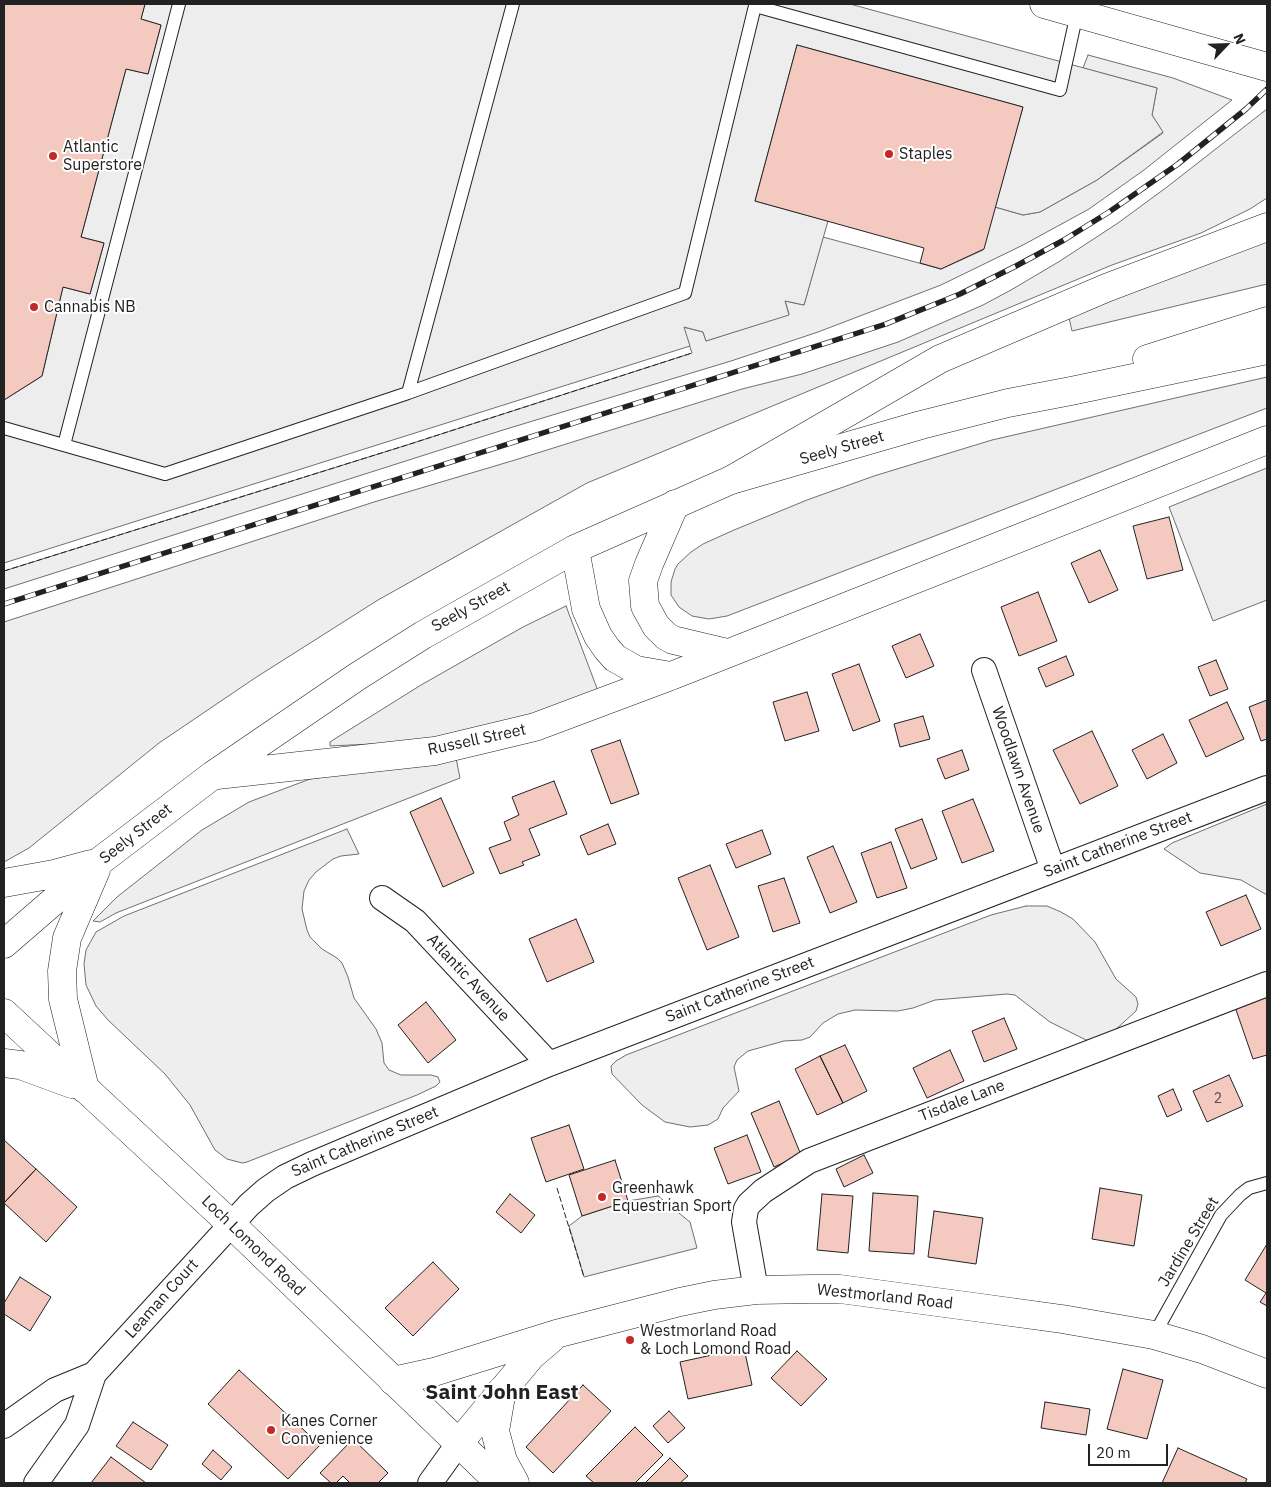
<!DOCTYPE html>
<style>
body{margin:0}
#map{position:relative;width:1271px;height:1487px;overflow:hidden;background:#fff;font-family:"IBM Plex Sans",sans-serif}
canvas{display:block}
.frame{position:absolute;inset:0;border:5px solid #222;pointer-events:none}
.north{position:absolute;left:1201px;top:20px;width:50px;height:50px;-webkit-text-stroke:4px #fff;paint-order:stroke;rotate:66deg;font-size:14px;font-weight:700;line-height:20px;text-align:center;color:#222}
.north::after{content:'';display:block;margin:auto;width:18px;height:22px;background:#222;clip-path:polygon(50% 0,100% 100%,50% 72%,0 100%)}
.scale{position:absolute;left:1088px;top:1444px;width:80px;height:22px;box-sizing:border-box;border:2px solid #222;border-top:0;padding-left:6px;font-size:15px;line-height:18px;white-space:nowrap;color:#222;-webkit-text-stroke:4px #fff;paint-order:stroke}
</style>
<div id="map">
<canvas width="1271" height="1487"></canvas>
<div class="frame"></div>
<div class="north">N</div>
<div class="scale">20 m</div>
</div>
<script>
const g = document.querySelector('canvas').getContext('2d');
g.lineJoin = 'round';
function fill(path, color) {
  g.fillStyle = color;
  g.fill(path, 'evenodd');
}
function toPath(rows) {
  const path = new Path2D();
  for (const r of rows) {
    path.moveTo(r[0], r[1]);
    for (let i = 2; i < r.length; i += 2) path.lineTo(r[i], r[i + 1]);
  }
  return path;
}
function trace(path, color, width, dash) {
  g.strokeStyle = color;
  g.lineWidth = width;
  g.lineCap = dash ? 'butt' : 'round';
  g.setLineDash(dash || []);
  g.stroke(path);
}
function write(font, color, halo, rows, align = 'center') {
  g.font = font + ' "IBM Plex Sans",sans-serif';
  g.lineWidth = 4;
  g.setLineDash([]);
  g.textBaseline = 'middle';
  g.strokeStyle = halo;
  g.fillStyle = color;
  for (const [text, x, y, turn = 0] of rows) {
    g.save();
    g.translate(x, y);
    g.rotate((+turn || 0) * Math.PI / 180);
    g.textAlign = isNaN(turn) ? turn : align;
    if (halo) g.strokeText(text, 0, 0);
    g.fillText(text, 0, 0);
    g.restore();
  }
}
const green = toPath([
 [1088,55,1173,78,1232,100,1144,170,1089,209,1023,245,941,285,818,332,731,361,503,430,4,589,4,571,407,445,692,353,683,327,703,332,706,341,789,314,785,301,804,305,823,237,941,269,983,250,995,207,1023,215,1040,212,1097,180,1163,133,1152,115,1157,88,1083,68,1088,55],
 [1267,109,1267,198,1250,209,1201,233,1112,265,587,483,378,600,255,678,159,743,29,848,4,862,4,622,374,502,515,460,742,389,802,374,898,342,983,305,1011,290,1060,261,1118,223,1167,187,1267,109],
 [1267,236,1267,284,1072,331,1069,318,1267,236],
 [1267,377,1267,408,727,616,709,619,692,616,679,607,671,595,671,582,675,569,678,564,691,552,703,544,734,530,807,500,874,476,992,440,1267,377],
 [566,606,598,691,515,720,427,739,392,743,330,746,330,742,333,740,421,685,523,627,566,606],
 [456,758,460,778,116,913,100,922,93,921,117,897,202,830,249,802,310,779,456,758],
 [1267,804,1267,895,1241,880,1200,873,1164,849,1172,843,1267,804],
 [347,829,359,854,341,856,333,859,316,872,309,880,304,891,302,909,307,930,310,937,322,949,337,958,342,963,348,977,354,998,376,1029,382,1043,384,1063,389,1070,401,1075,431,1075,438,1077,440,1082,436,1086,417,1095,247,1162,242,1163,227,1159,215,1150,190,1105,165,1074,108,1020,96,1006,86,985,84,964,86,950,96,932,124,916,347,829],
 [1026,906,1047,906,1061,912,1073,919,1095,942,1116,979,1136,997,1138,1004,1136,1011,1114,1031,1095,1041,1086,1040,1050,1022,1015,995,1007,994,935,1000,913,1008,898,1011,855,1010,838,1014,823,1023,810,1037,802,1040,784,1041,748,1051,737,1060,734,1067,739,1091,723,1108,718,1119,708,1125,690,1127,665,1122,642,1105,612,1074,611,1066,616,1061,626,1055,991,915,1026,906]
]);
fill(green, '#eee');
trace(green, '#6f6f6f', 1);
const parking = toPath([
 [145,4,850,4,1157,88,1152,115,1163,132,1097,180,1040,212,1023,215,995,207,1023,107,797,45,755,201,828,221,804,305,785,301,789,315,706,341,703,332,684,327,690,346,4,563,4,400,42,376,63,287,90,294,104,243,81,237,126,69,148,74,161,25,141,19,145,4],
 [1267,468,1267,600,1213,621,1169,507,1267,468],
 [658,1196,690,1222,697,1248,584,1277,569,1226,582,1216,628,1201,658,1196]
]);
fill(parking, '#ededed');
trace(parking, '#6f6f6f', 1);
const building = toPath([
 [4,4,145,4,141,19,161,25,148,74,126,69,81,237,104,243,90,294,63,287,42,376,4,400,4,4],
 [797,45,1023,107,984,249,941,269,920,263,924,248,755,201,797,45],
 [1169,517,1183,570,1147,579,1133,526,1169,517],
 [1100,550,1118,590,1089,603,1071,563,1100,550],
 [1038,592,1057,641,1019,656,1001,607,1038,592],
 [920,634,934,666,906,678,892,646,920,634],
 [1066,656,1074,675,1046,687,1038,668,1066,656],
 [1216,660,1228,689,1210,696,1198,667,1216,660],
 [859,664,880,721,853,731,832,674,859,664],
 [807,692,819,731,785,741,773,702,807,692],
 [1267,700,1267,739,1261,741,1249,707,1267,700],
 [1227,702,1244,739,1206,757,1189,720,1227,702],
 [923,716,930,739,900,747,894,724,923,716],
 [1092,731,1118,786,1080,804,1053,750,1092,731],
 [1163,734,1177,763,1147,779,1132,750,1163,734],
 [620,740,639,794,611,804,591,750,620,740],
 [962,750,969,770,945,779,937,759,962,750],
 [554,781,567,814,529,829,540,855,522,862,524,865,500,874,489,848,511,840,504,822,519,815,512,797,554,781],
 [441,798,474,873,443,887,410,812,441,798],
 [973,799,994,851,962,863,942,811,973,799],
 [922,819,937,859,911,869,895,829,922,819],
 [608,824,616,844,588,855,580,836,608,824],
 [762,830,771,854,736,868,726,844,762,830],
 [891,842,907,888,877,898,861,853,891,842],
 [833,846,857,902,830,913,807,857,833,846],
 [710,865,739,937,707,950,678,878,710,865],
 [784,878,800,923,773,932,758,886,784,878],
 [1246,895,1261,929,1221,946,1206,912,1246,895],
 [576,919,594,962,547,982,529,939,576,919],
 [1267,993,1267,1055,1253,1059,1234,1004,1267,993],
 [426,1002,456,1040,428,1063,398,1025,426,1002],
 [1004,1018,1017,1049,984,1062,972,1031,1004,1018],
 [845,1045,867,1091,843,1103,820,1056,845,1045],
 [950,1050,964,1081,927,1098,913,1068,950,1050],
 [820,1056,843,1103,817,1115,795,1069,820,1056],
 [1229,1075,1243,1106,1207,1122,1193,1091,1229,1075],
 [1173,1089,1182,1110,1167,1117,1158,1096,1173,1089],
 [779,1101,801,1155,774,1167,751,1113,779,1101],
 [569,1125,584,1169,546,1182,531,1138,569,1125],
 [747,1135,761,1172,728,1184,714,1148,747,1135],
 [4,1140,36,1169,4,1203,4,1140],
 [864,1155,873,1173,844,1187,836,1169,864,1155],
 [615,1160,628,1201,582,1216,569,1175,615,1160],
 [36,1169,77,1207,46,1242,4,1203,36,1169],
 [1100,1188,1142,1195,1134,1246,1092,1239,1100,1188],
 [873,1193,918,1196,914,1254,869,1251,873,1193],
 [510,1194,535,1215,521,1233,496,1212,510,1194],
 [822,1194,853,1196,848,1253,817,1250,822,1194],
 [934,1211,983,1218,976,1264,928,1257,934,1211],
 [1267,1244,1267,1306,1260,1302,1266,1293,1245,1280,1267,1244],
 [433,1262,459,1289,413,1336,385,1308,433,1262],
 [20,1277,51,1297,30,1331,4,1314,4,1303,20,1277],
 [744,1348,752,1385,688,1399,680,1362,744,1348],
 [797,1351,827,1379,801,1406,771,1378,797,1351],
 [1123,1369,1163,1380,1147,1439,1107,1429,1123,1369],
 [239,1370,320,1445,288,1479,208,1404,239,1370],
 [583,1385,611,1411,553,1473,526,1447,583,1385],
 [1045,1402,1090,1409,1086,1435,1041,1428,1045,1402],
 [669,1411,685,1428,668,1443,653,1426,669,1411],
 [133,1422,168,1445,151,1470,116,1446,133,1422],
 [635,1427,663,1455,635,1483,594,1483,586,1476,635,1427],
 [353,1439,388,1473,378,1483,350,1483,343,1476,336,1483,331,1483,320,1473,353,1439],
 [1178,1448,1247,1479,1245,1483,1162,1483,1178,1448],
 [213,1450,232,1467,221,1480,202,1464,213,1450],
 [111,1457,146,1483,91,1483,111,1457],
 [670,1458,688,1476,680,1483,645,1483,670,1458]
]);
fill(building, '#f3c9c0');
trace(building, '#222', 1);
const lane = toPath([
 [513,4,408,393,685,293,755,6,1060,90,1077,13],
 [4,428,165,474,408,393],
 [64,445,179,4],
 [1154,1335,1221,1215,1240,1195,1249,1188,1267,1183]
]);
const street = toPath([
 [984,670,1053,870],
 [382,898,415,921,549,1064],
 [756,1290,744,1222,746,1209,749,1204,763,1191,809,1161,1267,984],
 [4,1426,55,1390,94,1374],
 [36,1483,77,1425,94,1374,249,1205,266,1190,285,1177,312,1164,549,1064,1267,788],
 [430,1483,458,1444]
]);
const secondary = toPath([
 [1147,359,1267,321],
 [675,504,649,564,643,581,645,606,656,626,666,636,673,640,728,653],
 [575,549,586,609,598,636,607,649,615,658,636,670,671,676],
 [217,775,435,751,535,727,671,676,1267,440],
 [4,883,54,874,91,864],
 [4,944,100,861,213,775,358,676,423,635,575,549,731,480,921,425,1008,403,1071,391,1267,350],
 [4,1013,231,1224,500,1483],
 [4,1063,20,1065,72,1084],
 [85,1089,63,999,62,971,67,938,96,870],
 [393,1381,434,1372,556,1334,680,1302,714,1295,756,1290,812,1289,840,1289,974,1307,1062,1319,1154,1335,1202,1349,1267,1374],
 [502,1390,495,1431,503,1461,515,1483],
 [458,1444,531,1356,551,1339]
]);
const primary = toPath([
 [1044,4,1267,67],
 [731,480,940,359,1106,288,1267,227]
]);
trace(lane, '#222', 14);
trace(street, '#222', 26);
trace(secondary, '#222', 29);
trace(primary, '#222', 29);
trace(lane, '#fff', 12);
trace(street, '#fff', 24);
trace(secondary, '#fff', 28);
trace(primary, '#fff', 28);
const rail = toPath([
 [4,604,886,324,960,294,1016,266,1064,240,1109,212,1178,164,1246,109,1267,89]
]);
trace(rail, '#222', 5.5);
trace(rail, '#fff', 4, [11]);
trace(toPath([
 [4,571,407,445,692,353],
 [557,1188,584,1277]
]), '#222', 1, [6, 2.5]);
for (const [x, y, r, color] of [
 [889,154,5,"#c62828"],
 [53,156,5,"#c62828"],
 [34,307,5,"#c62828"],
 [602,1197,5,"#c62828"],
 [630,1340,5,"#c62828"],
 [271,1430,5,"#c62828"]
]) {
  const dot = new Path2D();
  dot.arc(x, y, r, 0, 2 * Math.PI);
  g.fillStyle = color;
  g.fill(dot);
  trace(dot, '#fff', 2);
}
write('14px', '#564c4a', null, [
 ["2",1218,1099]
]);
write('16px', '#222', '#fff', [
 ["Atlantic",63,147],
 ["Superstore",63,165],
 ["Staples",899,154],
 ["Cannabis NB",44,307],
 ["Greenhawk",612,1188],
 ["Equestrian Sport",612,1206],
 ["Westmorland Road",640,1331],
 ["& Loch Lomond Road",640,1349],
 ["Kanes Corner",281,1421],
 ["Convenience",281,1439]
], 'left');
write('16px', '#222', '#fff', [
 ["Seely Street",842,448,-16],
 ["Seely Street",471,607,-29],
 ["Russell Street",477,740,-12],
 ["Woodlawn Avenue",1018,770,71],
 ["Seely Street",136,834,-38],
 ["Saint Catherine Street",1118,845,-21],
 ["Atlantic Avenue",468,978,47],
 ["Saint Catherine Street",740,990,-21],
 ["Tisdale Lane",962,1101,-21],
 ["Saint Catherine Street",365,1142,-23],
 ["Jardine Street",1189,1242,-59],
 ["Loch Lomond Road",253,1246,44],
 ["Westmorland Road",885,1297,6],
 ["Leaman Court",162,1299,-48]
]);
write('bold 21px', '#222', '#fff', [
 ["Saint John East",502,1393]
]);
</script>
